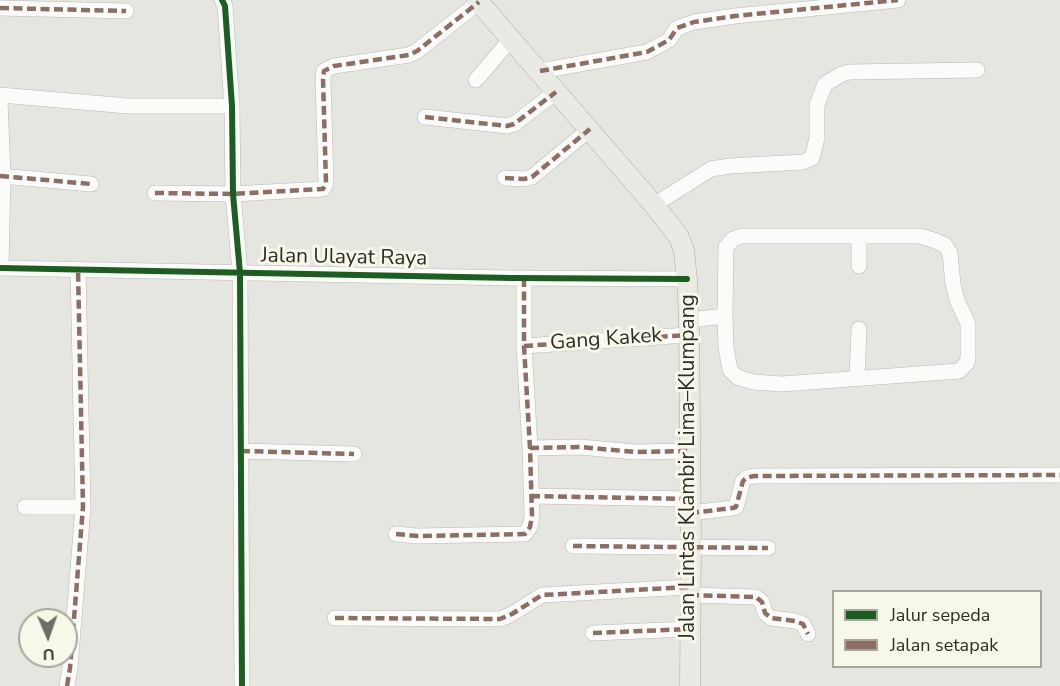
<!DOCTYPE html>
<meta charset="utf-8">
<style>
body{margin:0}
#map{position:relative;width:1060px;height:686px;overflow:hidden;background:#e6e6e0;font-family:"Nunito Sans",sans-serif}
canvas{display:block}
.legend{position:absolute;left:832px;top:590px;width:210px;height:78px;box-sizing:border-box;background:#f7f8e9;border:2px solid #a6a79c;margin:0;padding:8px 10px;list-style:none;font-size:18px;color:#2d2d28}
.legend li{display:flex;align-items:center;gap:12px;height:30px}
.legend b{width:30px;border:2px solid #a6a79c}
.north{position:absolute;left:18px;top:608px;width:60px;height:60px;box-sizing:border-box;background:#f7f8e9;border:2px solid #a6a79c;border-radius:50%;rotate:178deg;font-size:16px;font-weight:700;line-height:24px;text-align:center;color:#2d2d28}
.north::after{content:'';display:block;margin:auto;width:21px;height:27px;background:#6e6e68;clip-path:polygon(50% 0,100% 100%,50% 72%,0 100%)}
</style>
<div id="map">
<canvas width="1060" height="686"></canvas>
<ul class="legend">
<li><b style="height:8px;background:#1b5e20"></b>Jalur sepeda</li>
<li><b style="height:8px;background:#8d6e63"></b>Jalan setapak</li>
</ul>
<div class="north">U</div>
</div>
<script>
const g = document.querySelector('canvas').getContext('2d');
g.lineJoin = 'round';
function toPath(rows) {
  const path = new Path2D();
  for (const r of rows) {
    path.moveTo(r[0], r[1]);
    for (let i = 2; i < r.length; i += 2) path.lineTo(r[i], r[i + 1]);
  }
  return path;
}
function trace(path, color, width, dash) {
  g.strokeStyle = color;
  g.lineWidth = width;
  g.lineCap = dash ? 'butt' : 'round';
  g.setLineDash(dash || []);
  g.stroke(path);
}
function write(font, color, halo, rows, align = 'center') {
  g.font = font + ' "Nunito Sans",sans-serif';
  g.lineWidth = 6;
  g.setLineDash([]);
  g.textBaseline = 'middle';
  g.strokeStyle = halo;
  g.fillStyle = color;
  for (const [text, x, y, turn = 0] of rows) {
    g.save();
    g.translate(x, y);
    g.rotate((+turn || 0) * Math.PI / 180);
    g.textAlign = isNaN(turn) ? turn : align;
    if (halo) g.strokeText(text, 0, 0);
    g.fillText(text, 0, 0);
    g.restore();
  }
}
const minor = toPath([
 [222,0,225,6,232,106,233,194,240,273,242,686],
 [0,8,126,11],
 [540,71,647,52,669,40,677,28,694,22,735,16,898,0],
 [476,80,511,39],
 [0,95,128,106,232,106],
 [0,100,3,176,1,268],
 [425,117,507,126,514,124,556,92],
 [0,176,91,184],
 [505,178,524,179,532,177,590,129],
 [155,193,233,194,323,189,326,183,323,79,324,71,334,66,409,55,417,51,479,2],
 [654,205,711,169,730,166,803,162,812,158,817,138,817,105,825,84,842,74,849,72,977,70],
 [859,236,859,266],
 [0,268,512,278,687,279],
 [689,320,725,316,726,347,730,370,737,377,753,382,782,384,959,371,967,363,968,357,968,324,957,300,953,284,950,253,945,245,933,240,920,236,742,236,733,239,726,247,725,316],
 [524,346,688,335],
 [857,378,859,329],
 [530,448,580,447,635,452,690,451],
 [241,451,354,454],
 [531,496,690,499],
 [25,507,83,507],
 [690,513,733,508,736,507,743,481,746,478,754,476,1060,475],
 [396,534,417,536,525,534,530,527,532,516,530,448,524,346,524,278],
 [573,546,768,548],
 [690,595,756,597,762,602,765,613,771,618,795,621,803,624,808,634],
 [335,618,500,619,512,614,542,595,690,587],
 [593,633,690,629],
 [67,686,70,668,83,507,78,269]
]);
const major = toPath([
 [477,0,654,205,679,237,684,251,687,279,689,320,691,546,690,686]
]);
trace(minor, '#b9b9b5', 16);
trace(major, '#adada1', 21);
trace(minor, '#fbfbfa', 15);
trace(major, '#eaeae4', 20);
trace(toPath([
 [0,8,126,11],
 [540,71,647,52,669,40,677,28,694,22,735,16,898,0],
 [425,117,507,126,514,124,556,92],
 [0,176,91,184],
 [505,178,524,179,532,177,590,129],
 [155,193,233,194,323,189,326,183,323,79,324,71,334,66,409,55,417,51,479,2],
 [524,346,688,335],
 [530,448,580,447,635,452,690,451],
 [241,451,354,454],
 [531,496,690,499],
 [690,513,733,508,736,507,743,481,746,478,754,476,1060,475],
 [396,534,417,536,525,534,530,527,532,516,530,448,524,346,524,278],
 [573,546,768,548],
 [690,595,756,597,762,602,765,613,771,618,795,621,803,624,808,634],
 [335,618,500,619,512,614,542,595,690,587],
 [593,633,690,629],
 [67,686,70,668,83,507,78,269]
]), '#8d6e63', 4.5, [9, 4.5]);
trace(toPath([
 [222,0,225,6,232,106,233,194,240,273,242,686],
 [0,268,512,278,687,279]
]), '#1b5e20', 6);
write('21px', '#2d2d28', '#f7f8e9', [
 ["Jalan Ulayat Raya",344,258,1],
 ["Gang Kakek",606,340,-4],
 ["Jalan Lintas Klambir Lima–Klumpang",689,467,-90]
]);
</script>
